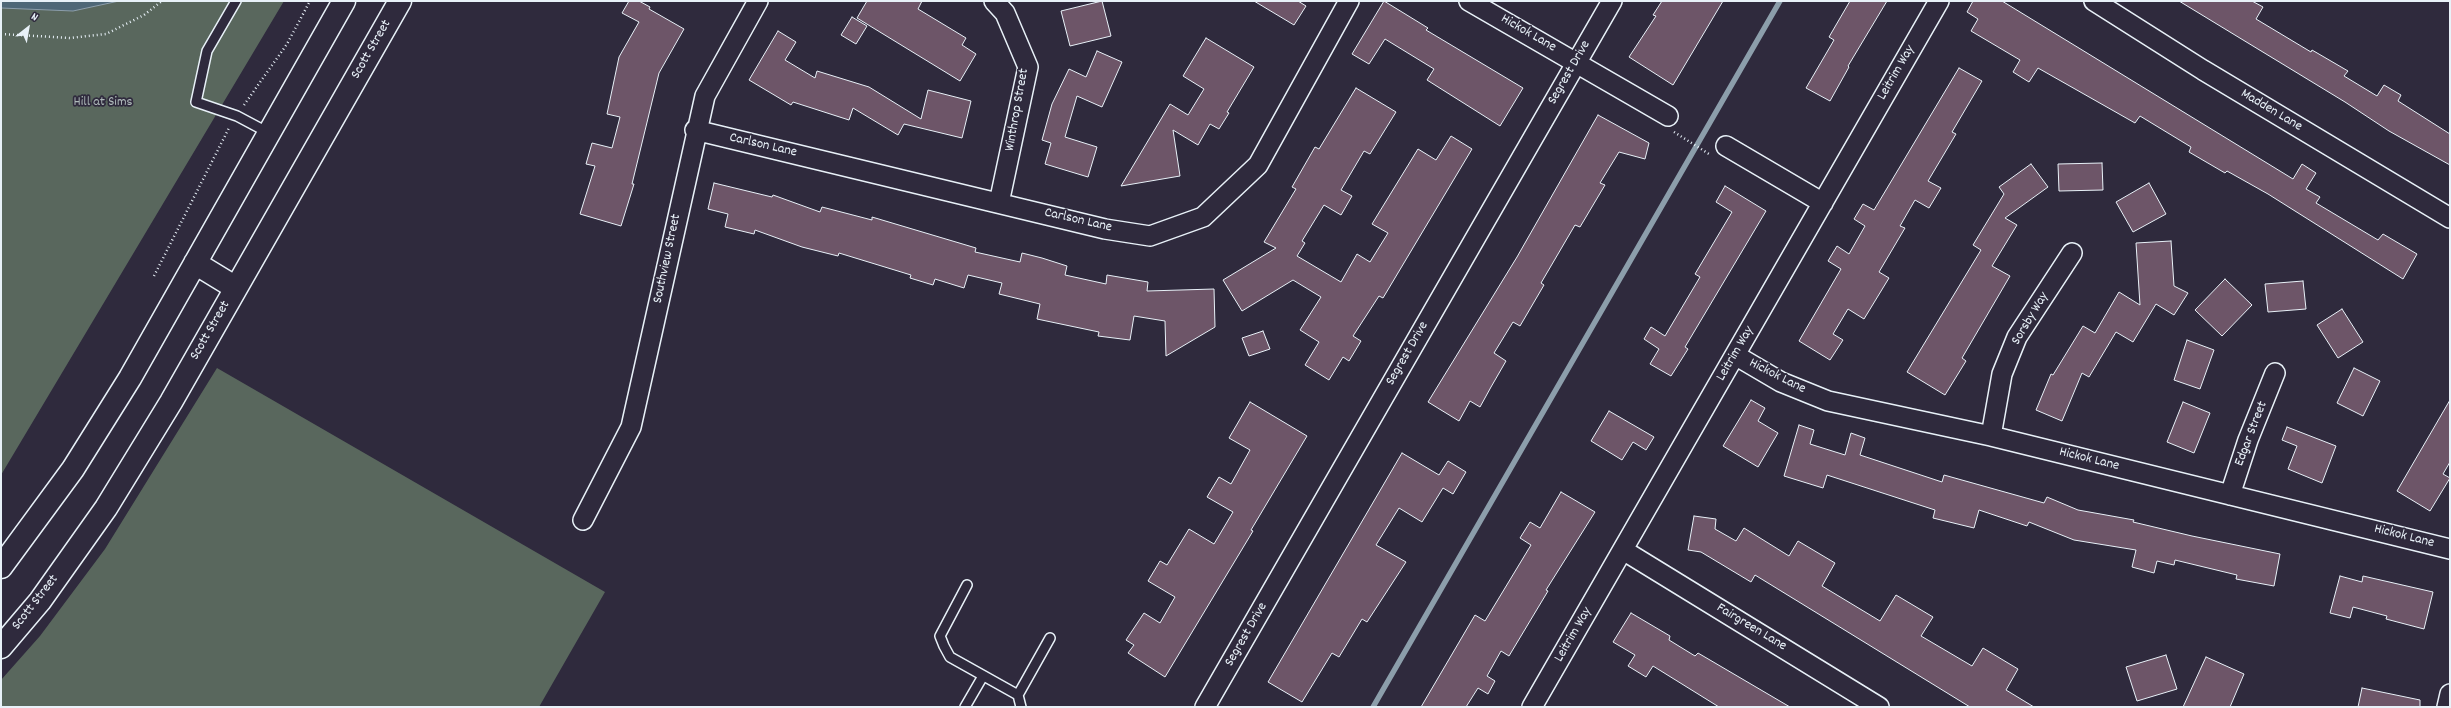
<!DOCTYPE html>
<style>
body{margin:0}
#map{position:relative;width:2451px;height:708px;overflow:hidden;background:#2f2a3d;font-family:Dekko,sans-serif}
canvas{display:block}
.frame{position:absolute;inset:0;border:2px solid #e8f1f8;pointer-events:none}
.north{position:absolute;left:8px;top:8px;width:40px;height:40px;-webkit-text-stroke:3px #2f2a3d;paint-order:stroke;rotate:31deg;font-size:11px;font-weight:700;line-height:16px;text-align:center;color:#e8f1f8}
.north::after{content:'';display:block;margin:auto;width:14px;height:18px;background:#e8f1f8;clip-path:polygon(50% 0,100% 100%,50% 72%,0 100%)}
</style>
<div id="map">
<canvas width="2451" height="708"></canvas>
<div class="frame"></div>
<div class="north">N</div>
</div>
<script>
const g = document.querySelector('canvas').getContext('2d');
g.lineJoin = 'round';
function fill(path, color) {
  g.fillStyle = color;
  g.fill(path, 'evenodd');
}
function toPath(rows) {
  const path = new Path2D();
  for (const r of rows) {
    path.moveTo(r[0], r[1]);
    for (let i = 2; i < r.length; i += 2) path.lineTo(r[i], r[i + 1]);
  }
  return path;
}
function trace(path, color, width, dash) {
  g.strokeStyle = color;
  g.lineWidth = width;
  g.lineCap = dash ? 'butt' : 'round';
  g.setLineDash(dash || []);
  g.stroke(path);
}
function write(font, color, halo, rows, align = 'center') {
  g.font = font + ' Dekko,sans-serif';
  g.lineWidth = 3.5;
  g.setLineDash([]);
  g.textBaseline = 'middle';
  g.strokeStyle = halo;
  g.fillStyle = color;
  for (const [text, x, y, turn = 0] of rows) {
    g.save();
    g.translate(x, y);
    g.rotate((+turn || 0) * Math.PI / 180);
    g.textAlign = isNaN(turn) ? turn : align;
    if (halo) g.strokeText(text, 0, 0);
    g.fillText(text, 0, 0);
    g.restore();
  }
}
fill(toPath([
 [1,1,284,1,1,475],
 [217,368,605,592,539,707,1,707,1,680,40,636,105,549]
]), '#59675d');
const water = toPath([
 [1,1,119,1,73,11,1,8,1,1]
]);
fill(water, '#4e6777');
trace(water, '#8c9eab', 1);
trace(toPath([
 [1373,707,1780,1]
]), '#8c9eab', 5.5);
const building = toPath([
 [629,1,639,1,650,7,649,9,684,29,659,73,632,184,634,184,621,226,580,214,595,166,586,164,592,143,612,148,620,117,607,114,619,57,639,22,622,13,629,1],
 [867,1,922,1,918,9,966,38,962,45,976,54,960,81,857,18,867,1],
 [1102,1,1111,36,1070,46,1061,11,1102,1],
 [1254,1,1298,1,1306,6,1294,25,1254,1],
 [1384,1,1428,28,1426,30,1523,88,1500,126,1427,80,1434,69,1385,39,1369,64,1352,54,1384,1],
 [1662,1,1723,1,1673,85,1629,57,1656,16,1653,15,1662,1],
 [1850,1,1887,1,1848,66,1849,67,1830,101,1806,88,1834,40,1829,37,1850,1],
 [1973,1,2002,1,2293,179,2302,164,2316,173,2306,189,2320,197,2316,203,2378,240,2383,234,2417,254,2403,279,2268,194,2227,171,2225,173,2189,152,2191,147,2140,116,2135,123,2038,68,2029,82,2013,72,2020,60,1971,31,1978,19,1967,12,1973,1],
 [2179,1,2252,1,2263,7,2256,19,2311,52,2312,50,2348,71,2344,76,2377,96,2384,85,2401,95,2398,101,2450,134,2450,165,2389,131,2345,102,2179,1],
 [852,17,867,26,856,44,841,35,852,17],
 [778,31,796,42,785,60,815,78,817,71,869,87,921,119,928,90,971,101,962,138,904,124,898,135,853,108,849,120,793,102,791,105,749,80,778,31],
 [1206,38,1254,67,1227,112,1229,113,1219,129,1210,124,1198,145,1173,130,1180,176,1121,186,1170,104,1188,115,1204,89,1183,76,1206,38],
 [1097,51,1122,62,1102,107,1077,96,1065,137,1097,147,1088,177,1045,164,1051,143,1042,140,1052,104,1069,69,1086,77,1097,51],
 [1959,68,1982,81,1952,132,1956,134,1928,181,1941,188,1929,208,1915,200,1900,226,1905,228,1879,272,1889,278,1864,319,1848,309,1833,334,1843,340,1830,360,1799,341,1841,269,1828,261,1837,246,1849,254,1865,226,1854,219,1863,204,1874,210,1959,68],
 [1356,88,1396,112,1370,154,1364,151,1341,190,1352,196,1341,215,1324,205,1302,241,1305,243,1297,256,1341,282,1357,254,1370,262,1388,233,1372,224,1418,149,1436,160,1451,136,1472,149,1383,298,1379,296,1353,336,1361,341,1349,361,1343,357,1329,380,1305,365,1319,342,1300,330,1321,297,1293,280,1242,311,1223,280,1276,248,1264,242,1296,189,1292,187,1315,147,1319,149,1356,88],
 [1598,115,1649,143,1645,159,1619,152,1600,183,1605,185,1580,227,1575,225,1541,283,1544,285,1520,326,1513,322,1494,353,1506,361,1491,387,1480,407,1470,401,1459,421,1428,402,1517,257,1598,115],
 [2102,163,2103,190,2059,191,2058,164,2102,163],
 [2031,164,2048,187,2005,218,2017,225,1992,266,2010,276,1962,358,1966,361,1945,395,1907,372,1981,250,1973,245,2004,194,1999,187,2031,164],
 [714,183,772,197,773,195,820,212,822,207,872,220,872,217,976,248,975,252,1020,262,1022,253,1042,258,1067,266,1065,275,1106,284,1107,275,1148,282,1147,291,1214,289,1215,327,1166,356,1165,321,1134,316,1130,340,1098,336,1099,332,1037,319,1040,304,999,294,1002,283,968,275,964,288,935,279,933,285,910,278,911,275,839,253,838,256,802,247,755,230,754,234,725,227,728,214,708,209,714,183],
 [2149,183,2166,214,2133,232,2116,202,2149,183],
 [1725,186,1766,211,1685,347,1688,349,1671,376,1650,364,1659,349,1644,339,1651,327,1665,336,1700,277,1695,274,1732,212,1716,202,1725,186],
 [2171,241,2174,286,2188,293,2174,315,2156,304,2133,342,2116,332,2089,377,2082,373,2062,421,2036,410,2051,374,2053,375,2083,326,2095,333,2119,292,2140,305,2136,243,2171,241],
 [2225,279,2252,305,2222,336,2195,310,2225,279],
 [2303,281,2306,309,2268,312,2265,284,2303,281],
 [2342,309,2363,342,2338,358,2317,325,2342,309],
 [1263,331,1270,349,1249,356,1242,338,1263,331],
 [2187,340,2214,350,2200,389,2174,380,2187,340],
 [2354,368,2380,381,2363,416,2337,403,2354,368],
 [1751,400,1765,408,1758,421,1778,433,1758,467,1723,446,1751,400],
 [2450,400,2450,462,2443,474,2450,478,2430,511,2397,491,2450,400],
 [1250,402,1307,436,1251,530,1253,531,1165,677,1128,653,1134,645,1126,640,1144,613,1160,623,1175,597,1148,581,1160,561,1167,565,1189,529,1214,544,1233,512,1207,497,1219,477,1231,484,1250,450,1229,438,1250,402],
 [2183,402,2210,413,2194,453,2167,442,2183,402],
 [1609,411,1654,437,1646,450,1633,442,1622,460,1591,441,1609,411],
 [1799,425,1814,430,1810,444,1845,455,1851,433,1865,438,1860,455,1942,482,1944,475,2044,503,2047,497,2078,510,2134,520,2133,522,2192,536,2280,554,2274,586,2236,579,2237,575,2175,560,2174,565,2157,561,2154,573,2132,567,2136,550,2074,540,2029,522,2027,526,1979,510,1974,528,1933,518,1935,510,1827,475,1823,488,1784,476,1799,425],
 [2287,427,2336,446,2322,483,2288,469,2297,446,2282,440,2287,427],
 [1402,453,1439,475,1448,461,1466,472,1453,494,1443,488,1422,522,1399,508,1376,545,1406,562,1367,622,1362,619,1339,657,1332,653,1302,702,1268,682,1402,453],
 [1561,492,1595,512,1546,590,1548,591,1509,656,1501,651,1487,676,1495,681,1488,694,1478,688,1466,707,1421,707,1475,615,1485,621,1531,545,1520,538,1530,522,1540,528,1561,492],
 [1694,516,1716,519,1715,529,1736,541,1744,528,1789,556,1798,541,1835,563,1822,586,1880,621,1896,595,1933,617,1921,636,1972,666,1983,648,2018,669,2006,690,2034,707,1970,707,1755,575,1751,582,1701,552,1688,550,1694,516],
 [2340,576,2362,582,2363,576,2433,592,2424,629,2386,619,2387,616,2353,607,2350,618,2330,613,2340,576],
 [1631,613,1670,636,1669,640,1695,656,1698,653,1790,707,1719,707,1653,666,1646,677,1628,666,1635,655,1613,642,1631,613],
 [2166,655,2177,689,2137,701,2126,667,2166,655],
 [2206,657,2244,674,2230,707,2183,707,2206,657],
 [2362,688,2420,700,2420,707,2358,707,2362,688]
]);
fill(building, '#6d5568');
trace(building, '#e8f1f8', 1);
const lane = toPath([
 [236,1,207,51,196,102,237,116,269,133],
 [967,585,940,636,944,646,950,657,1018,695,1021,707],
 [1018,695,1050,638],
 [965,707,983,676]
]);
const street = toPath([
 [994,1,1005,13,1028,67,999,203],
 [1469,1,1668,116],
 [2094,1,2203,70,2450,218],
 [695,130,1105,229,1150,236,1203,217,1258,165,1349,1],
 [1726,146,1823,203],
 [1735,355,1781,382,1828,401,1991,436,2450,549],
 [1991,436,2002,374,2017,337,2072,253],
 [2230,495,2248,440,2275,373],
 [583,520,631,427,705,96,758,1],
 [1623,550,1879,707],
 [1205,707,1612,1],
 [1532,707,1939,1],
 [2447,707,2450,694]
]);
const secondary = toPath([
 [195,263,236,288],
 [1,567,73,469,130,378,344,1],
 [1,647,40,601,106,508,171,402,400,1]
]);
trace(lane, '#e8f1f8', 12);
trace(street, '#e8f1f8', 22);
trace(secondary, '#e8f1f8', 25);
trace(toPath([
 [1,34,70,38,106,34,144,15,162,1],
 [244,105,287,44,310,1],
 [1674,132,1709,154],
 [154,276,229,128]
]), '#e8f1f8', 2.5, [1, 3]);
trace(lane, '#2f2a3d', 9);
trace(street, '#2f2a3d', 19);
trace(secondary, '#2f2a3d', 22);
write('14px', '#e8f1f8', '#2f2a3d', [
 ["Hickok Lane",1528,34,30],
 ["Scott Street",372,50,-60],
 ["Segrest Drive",1570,73,-60],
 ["Leitrim Way",1897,73,-60],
 ["Winthrop Street",1018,110,-80],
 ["Madden Lane",2271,111,31],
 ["Carlson Lane",763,146,13],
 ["Carlson Lane",1078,221,13],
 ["Southview Street",668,259,-78],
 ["Sorsby Way",2031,319,-59],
 ["Scott Street",211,331,-60],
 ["Segrest Drive",1408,354,-60],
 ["Leitrim Way",1736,354,-60],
 ["Hickok Lane",1777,377,27],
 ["Edgar Street",2252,434,-69],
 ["Hickok Lane",2089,460,14],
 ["Hickok Lane",2404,537,14],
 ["Scott Street",36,603,-52],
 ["Fairgreen Lane",1751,628,31],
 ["Segrest Drive",1247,635,-60],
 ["Leitrim Way",1574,635,-60]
]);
write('14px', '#afbaba', '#2f2a3d', [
 ["Hill at Sims",103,103]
]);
</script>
